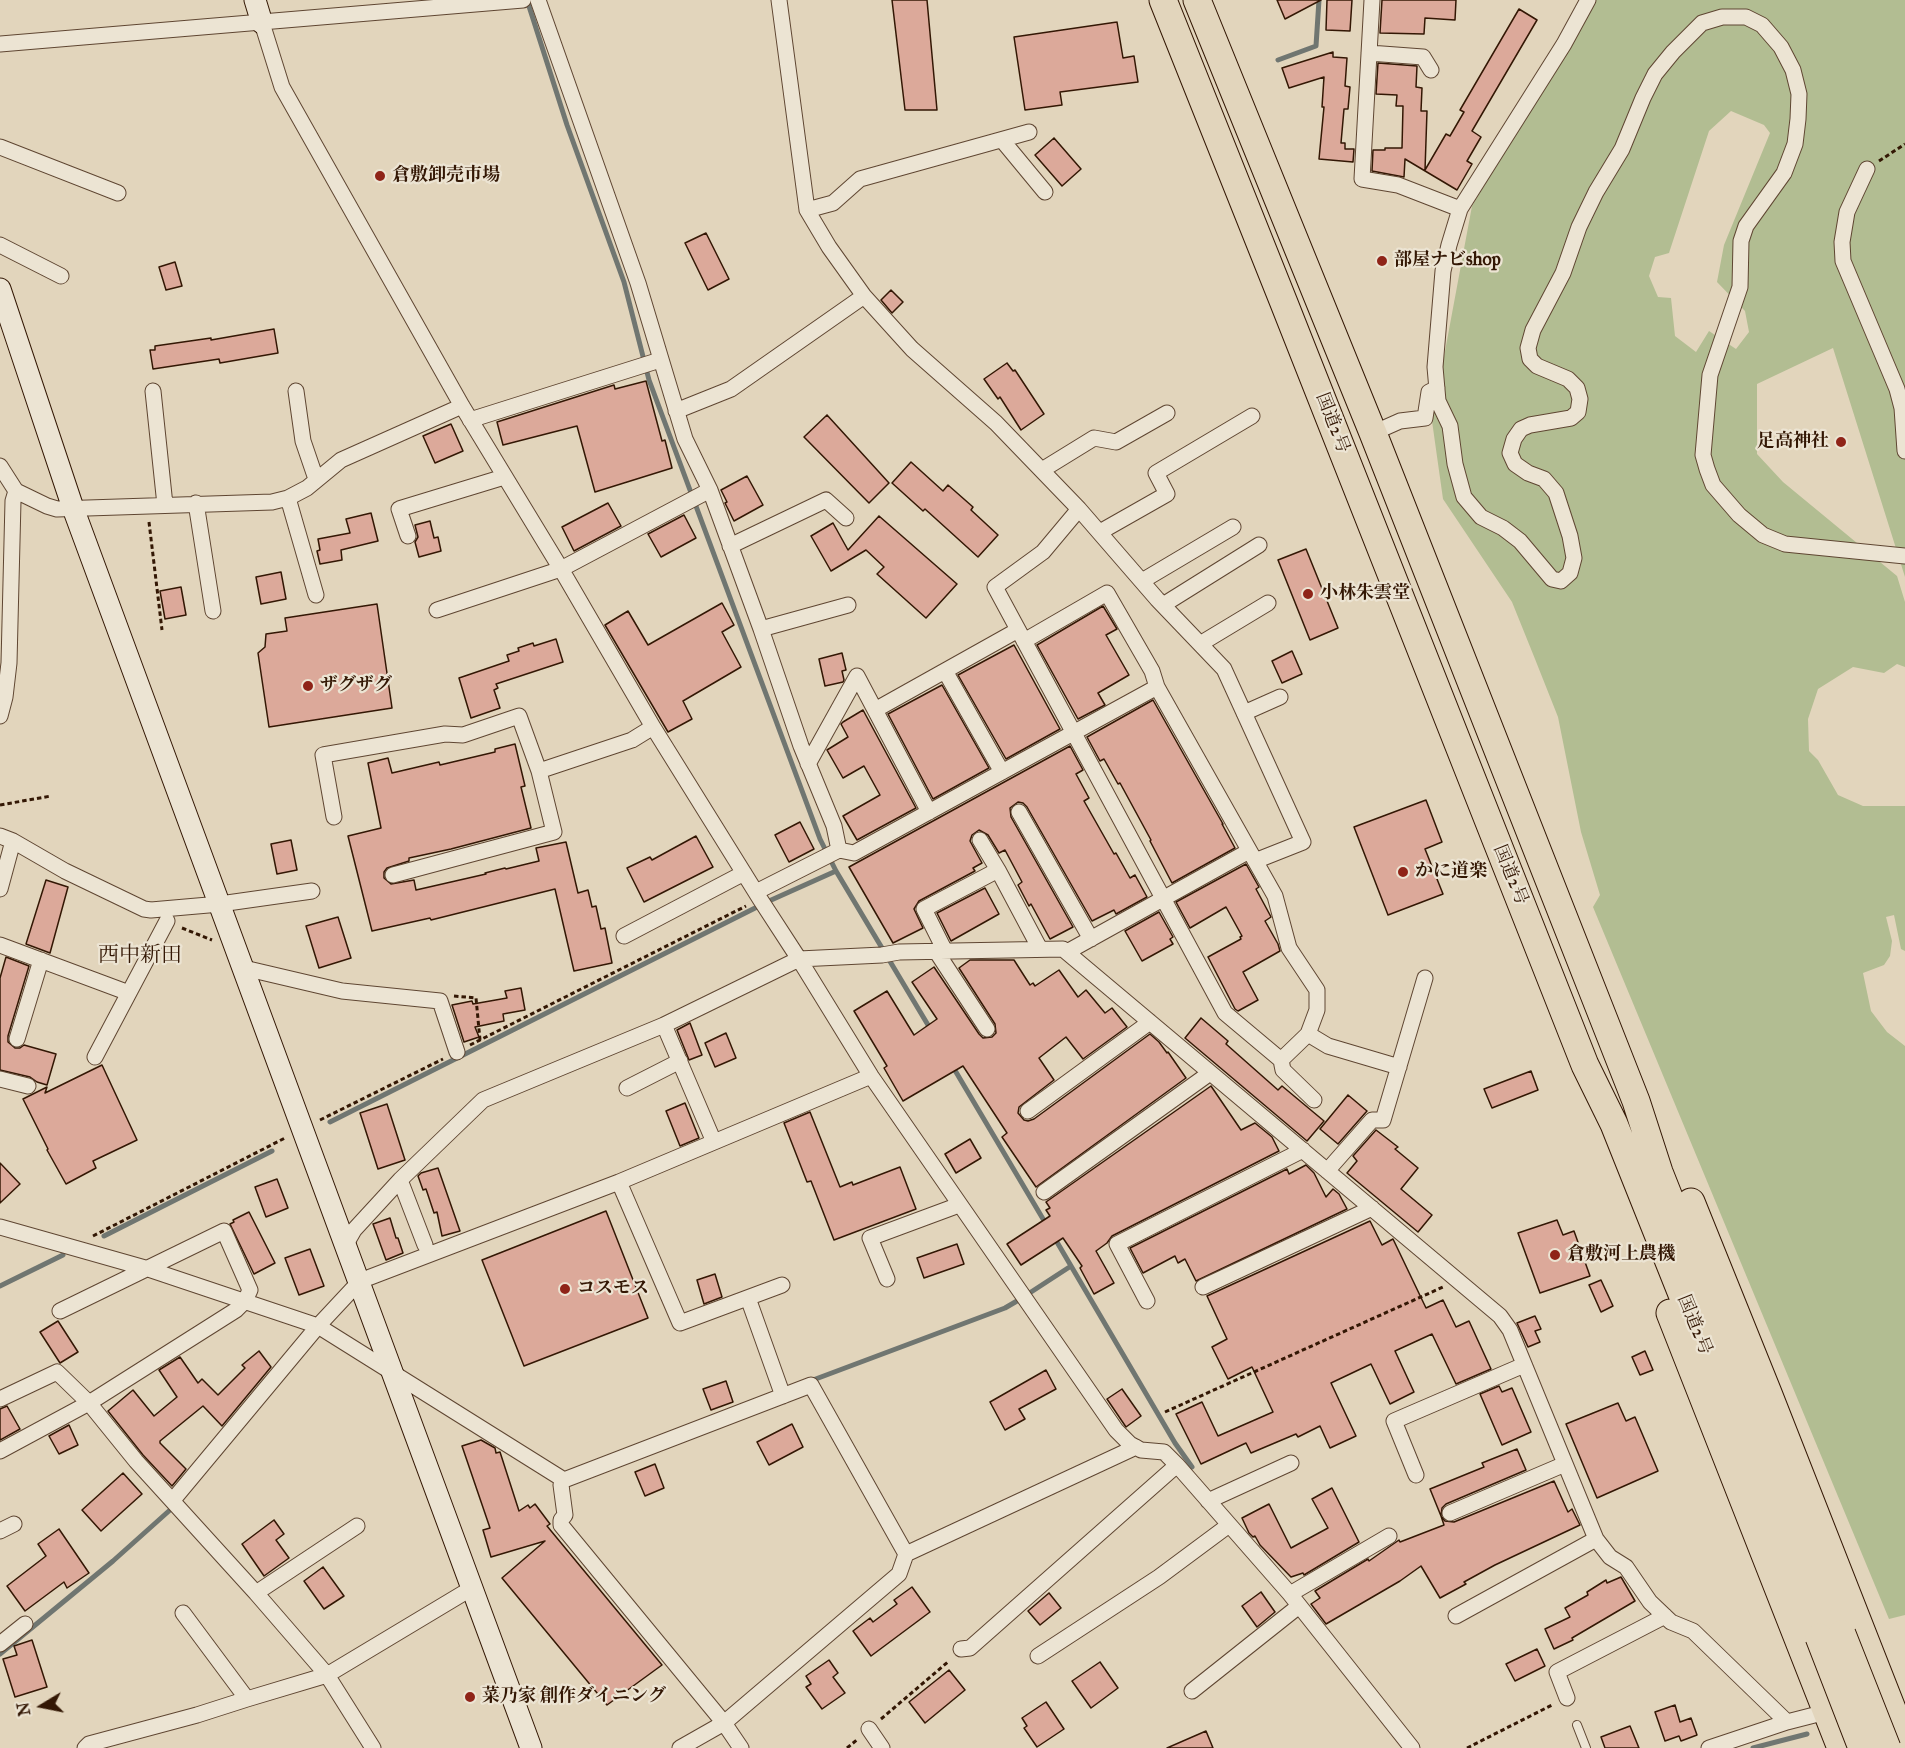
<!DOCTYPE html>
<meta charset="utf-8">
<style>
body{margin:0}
#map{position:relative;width:1905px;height:1748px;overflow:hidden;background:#e2d5bc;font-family:"IM FELL Great Primer",serif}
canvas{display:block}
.north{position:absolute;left:12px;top:1676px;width:60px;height:60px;-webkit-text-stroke:4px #ece4d3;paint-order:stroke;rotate:260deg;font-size:16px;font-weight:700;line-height:24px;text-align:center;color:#331704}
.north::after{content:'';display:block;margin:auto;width:21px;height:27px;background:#331704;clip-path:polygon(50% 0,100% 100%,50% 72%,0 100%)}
</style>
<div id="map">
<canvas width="1905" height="1748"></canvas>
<div class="north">N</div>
</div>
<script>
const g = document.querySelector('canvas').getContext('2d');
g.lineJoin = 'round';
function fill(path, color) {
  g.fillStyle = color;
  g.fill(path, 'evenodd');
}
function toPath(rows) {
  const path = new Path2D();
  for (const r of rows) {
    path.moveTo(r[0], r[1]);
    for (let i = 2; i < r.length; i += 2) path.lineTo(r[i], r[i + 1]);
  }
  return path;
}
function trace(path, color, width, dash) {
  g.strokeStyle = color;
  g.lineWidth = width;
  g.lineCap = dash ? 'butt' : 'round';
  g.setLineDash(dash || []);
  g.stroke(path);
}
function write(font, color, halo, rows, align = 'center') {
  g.font = font + ' "IM FELL Great Primer","Noto Serif JP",serif';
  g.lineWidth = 4.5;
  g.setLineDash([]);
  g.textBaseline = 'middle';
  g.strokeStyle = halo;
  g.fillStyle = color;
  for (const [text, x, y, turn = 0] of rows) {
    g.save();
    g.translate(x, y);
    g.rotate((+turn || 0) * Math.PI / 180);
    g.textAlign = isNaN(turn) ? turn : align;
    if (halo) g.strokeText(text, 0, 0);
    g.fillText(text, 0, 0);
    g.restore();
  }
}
fill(toPath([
 [1593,0,1905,0,1905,577,1833,348,1757,384,1757,454,1783,482,1897,576,1905,602,1905,667,1897,664,1884,673,1853,667,1818,689,1808,719,1809,751,1818,760,1838,795,1863,806,1905,806,1905,951,1901,949,1894,915,1886,917,1892,941,1890,956,1884,965,1863,973,1871,1011,1887,1032,1905,1046,1905,1615,1889,1619,1593,907,1600,895,1581,832,1558,717,1535,659,1512,602,1443,499,1432,421,1472,206],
 [1731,111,1764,125,1770,133,1724,245,1717,282,1745,311,1749,332,1736,349,1709,331,1696,352,1675,336,1671,298,1658,297,1649,276,1655,257,1669,253,1709,131]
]), '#b2bd92');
trace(toPath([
 [527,0,567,125,624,282,649,380,820,839,836,871,931,1030],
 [1278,60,1316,46,1319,0],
 [953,1067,1046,1224],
 [330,1122,769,901,836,871],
 [104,1236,272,1151],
 [1054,1237,1175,1443,1192,1467],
 [0,1286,63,1255],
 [1028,1294,1071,1266],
 [813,1380,1005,1308,1017,1301],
 [0,1654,113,1561,170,1510],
 [1753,1748,1807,1734]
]), '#707671', 5);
const building = toPath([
 [892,0,927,0,937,110,905,110,892,0],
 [1277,0,1321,0,1285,19,1277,0],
 [1327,0,1352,0,1350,31,1326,30,1327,0],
 [1382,0,1456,0,1455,20,1425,18,1424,34,1380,33,1382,0],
 [1519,9,1537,20,1472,131,1481,137,1467,161,1472,164,1457,190,1405,159,1404,177,1372,171,1373,150,1385,150,1385,148,1402,148,1403,106,1396,106,1397,95,1376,94,1378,63,1417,66,1416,87,1422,88,1421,111,1427,111,1425,170,1446,134,1450,136,1464,112,1460,110,1519,9],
 [1117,22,1123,58,1134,56,1138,82,1060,92,1062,105,1025,110,1014,37,1117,22],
 [1333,52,1333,57,1347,58,1345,86,1350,87,1348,109,1344,109,1341,143,1345,143,1345,149,1354,149,1353,162,1319,159,1324,107,1322,107,1324,77,1289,88,1282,68,1333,52],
 [1054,138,1081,169,1062,186,1035,155,1054,138],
 [706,233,729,279,708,290,685,243,706,233],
 [175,262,182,286,166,290,159,267,175,262],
 [891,290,903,302,892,313,881,300,891,290],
 [274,329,278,353,220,363,219,359,153,369,150,350,155,350,155,346,211,338,211,340,274,329],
 [1007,363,1013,371,1015,370,1044,414,1021,430,1000,397,998,399,984,379,1007,363],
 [646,381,662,441,665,440,672,468,595,492,577,426,503,445,497,422,614,385,615,389,646,381],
 [827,415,889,483,869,503,804,437,827,415],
 [451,424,463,451,435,463,423,436,451,424],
 [911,462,943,491,948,485,973,507,971,510,998,535,978,557,925,509,923,511,892,483,911,462],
 [747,476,763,505,734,521,725,503,727,502,721,490,747,476],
 [608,503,621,526,574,551,562,527,608,503],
 [371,513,378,541,341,550,342,560,320,564,317,551,320,550,318,539,350,533,346,519,371,513],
 [684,515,696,538,661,557,648,534,684,515],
 [879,516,957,584,926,618,877,574,884,567,866,550,831,571,811,536,833,523,848,550,879,516],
 [430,521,434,538,438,537,441,551,419,557,415,542,418,537,415,525,430,521],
 [1306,549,1338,628,1310,640,1278,560,1306,549],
 [281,572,286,599,261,604,256,577,281,572],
 [181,587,186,615,165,619,160,591,181,587],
 [722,603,734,625,722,632,741,667,683,701,692,719,668,732,605,625,628,611,648,645,722,603],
 [377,604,392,708,269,727,258,653,265,647,266,634,287,631,285,618,377,604],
 [1103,606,1117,629,1106,635,1129,675,1098,693,1105,705,1078,719,1037,645,1103,606],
 [556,639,563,662,496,684,498,688,494,690,500,708,471,718,459,678,509,661,507,655,519,651,518,648,533,643,534,646,556,639],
 [1014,645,1060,729,1006,759,958,675,1014,645],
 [1292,651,1302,674,1282,683,1272,661,1292,651],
 [842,653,846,670,842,671,844,680,843,682,825,686,819,659,842,653],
 [942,685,989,768,933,799,888,714,942,685],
 [1153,700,1223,824,1222,824,1235,848,1172,883,1150,841,1151,840,1120,783,1118,784,1104,759,1100,761,1087,737,1153,700],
 [863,710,916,808,857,840,843,816,880,795,864,766,843,778,827,750,848,737,841,724,843,722,863,710],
 [515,744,525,786,521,787,531,828,451,849,409,858,409,861,387,868,384,872,384,878,391,884,414,880,416,890,486,874,485,873,505,868,506,869,539,861,536,848,566,842,578,893,588,890,592,907,596,906,601,929,605,928,612,963,574,971,555,889,431,920,430,918,372,931,348,836,381,828,368,763,388,758,392,773,439,762,440,765,495,752,495,749,515,744],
 [1070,746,1083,770,1076,774,1089,798,1084,801,1114,854,1116,853,1130,878,1135,875,1147,897,1116,914,1114,910,1092,921,1027,807,1023,803,1018,802,1010,808,1011,817,1073,927,1050,939,1031,904,1029,906,1018,885,1022,882,1005,850,999,853,988,835,979,830,972,835,970,841,982,863,973,868,975,871,919,901,914,909,923,928,893,943,849,867,1070,746],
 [1426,800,1442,842,1425,849,1443,894,1388,915,1354,827,1426,800],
 [800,822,814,849,789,862,775,835,800,822],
 [696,836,713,867,644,902,627,868,650,857,652,860,696,836],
 [291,840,297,870,277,874,271,844,291,840],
 [1246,864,1259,887,1256,889,1270,915,1271,917,1265,921,1278,944,1280,951,1243,972,1258,1000,1238,1011,1235,1009,1208,957,1241,939,1240,937,1242,936,1226,907,1190,928,1176,902,1246,864],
 [46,880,68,887,50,953,26,944,46,880],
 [985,888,999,914,951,941,937,913,985,888],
 [1159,912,1173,937,1170,939,1173,944,1142,961,1125,931,1159,912],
 [338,917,351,958,319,968,306,926,338,917],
 [6,957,29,966,8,1036,8,1042,15,1048,20,1048,24,1045,56,1054,47,1085,37,1082,30,1077,0,1070,0,978,6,957],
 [970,960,1014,960,1030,985,1033,983,1035,986,1059,970,1078,997,1086,990,1105,1013,1112,1008,1127,1027,1083,1059,1066,1037,1039,1058,1054,1080,1019,1107,1018,1113,1024,1120,1028,1121,1034,1119,1150,1034,1159,1042,1167,1053,1168,1052,1186,1078,1036,1187,1002,1137,1007,1133,963,1066,903,1101,884,1068,887,1066,854,1011,887,991,914,1035,937,1019,912,982,934,967,979,1034,983,1038,992,1037,996,1033,995,1024,959,968,970,960],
 [521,988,525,1010,503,1014,504,1021,475,1027,479,1037,464,1042,452,1005,472,1001,473,1004,507,998,505,991,521,988],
 [1201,1018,1228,1041,1226,1044,1278,1090,1282,1086,1324,1121,1307,1141,1185,1038,1201,1018],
 [690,1023,702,1055,689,1060,677,1030,690,1023],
 [726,1033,736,1058,715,1067,705,1043,726,1033],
 [102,1065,137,1140,93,1161,96,1168,66,1184,47,1150,48,1149,23,1099,47,1087,45,1093,102,1065],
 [1531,1071,1538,1090,1492,1108,1484,1089,1531,1071],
 [1211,1086,1241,1130,1255,1123,1272,1137,1279,1151,1112,1236,1107,1243,1096,1251,1114,1283,1094,1294,1080,1268,1082,1266,1063,1238,1021,1265,1007,1244,1050,1216,1046,1210,1050,1208,1046,1202,1211,1086],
 [1348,1095,1367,1111,1338,1144,1320,1129,1348,1095],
 [685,1103,699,1138,680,1146,666,1111,685,1103],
 [387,1104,405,1160,378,1169,360,1113,387,1104],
 [810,1112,840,1187,852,1182,853,1185,900,1167,916,1209,834,1240,811,1181,807,1182,784,1123,810,1112],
 [1376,1130,1398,1147,1395,1149,1418,1168,1401,1189,1432,1215,1418,1232,1347,1173,1357,1161,1353,1156,1376,1130],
 [970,1139,981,1158,956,1173,945,1154,970,1139],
 [0,1163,20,1184,0,1203,0,1163],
 [1306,1165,1314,1173,1326,1197,1333,1189,1339,1194,1347,1209,1196,1281,1185,1259,1178,1263,1175,1256,1143,1273,1130,1248,1287,1169,1289,1174,1306,1165],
 [438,1168,460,1231,442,1236,437,1212,434,1213,426,1189,423,1190,418,1176,421,1173,438,1168],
 [277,1179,288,1208,266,1217,255,1187,277,1179],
 [606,1211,648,1318,524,1366,482,1260,606,1211],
 [249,1212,275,1263,254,1274,230,1224,234,1222,233,1220,249,1212],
 [390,1218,396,1238,398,1238,403,1253,386,1260,373,1224,390,1218],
 [1557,1220,1563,1235,1574,1231,1590,1276,1540,1293,1518,1233,1557,1220],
 [1370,1221,1382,1245,1393,1239,1426,1308,1443,1300,1456,1327,1469,1321,1491,1369,1456,1384,1432,1334,1395,1351,1414,1392,1390,1404,1371,1364,1331,1383,1356,1436,1330,1448,1320,1426,1298,1437,1296,1434,1251,1453,1246,1443,1201,1464,1176,1414,1202,1402,1218,1436,1273,1412,1252,1367,1228,1379,1212,1347,1227,1339,1207,1296,1370,1221],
 [957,1244,964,1264,924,1278,917,1258,957,1244],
 [310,1249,324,1286,299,1295,285,1258,310,1249],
 [715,1274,722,1297,704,1304,697,1280,715,1274],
 [1601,1280,1613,1306,1601,1312,1589,1285,1601,1280],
 [1535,1316,1541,1329,1535,1331,1540,1342,1528,1347,1517,1323,1535,1316],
 [58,1321,78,1352,60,1363,40,1332,58,1321],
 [259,1351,271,1367,222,1426,203,1406,160,1441,160,1443,186,1469,172,1486,143,1455,108,1411,133,1390,154,1416,177,1397,159,1370,180,1357,198,1383,202,1379,218,1395,245,1368,242,1365,259,1351],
 [1645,1351,1653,1370,1640,1375,1632,1357,1645,1351],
 [1046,1370,1056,1389,1019,1409,1025,1419,1005,1430,990,1402,1046,1370],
 [726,1381,733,1402,711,1410,703,1389,726,1381],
 [1499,1386,1502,1392,1512,1388,1531,1432,1502,1445,1480,1394,1499,1386],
 [1122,1389,1141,1416,1126,1427,1107,1399,1122,1389],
 [1618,1403,1626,1421,1635,1417,1658,1471,1597,1498,1566,1424,1618,1403],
 [7,1406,20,1429,0,1440,0,1409,7,1406],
 [792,1424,803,1447,769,1465,757,1442,792,1424],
 [69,1425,78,1445,59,1454,49,1436,69,1425],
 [481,1440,495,1448,496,1453,500,1452,519,1511,528,1505,530,1508,535,1504,550,1524,547,1526,662,1665,607,1705,502,1578,545,1541,491,1557,483,1530,490,1528,462,1446,481,1440],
 [1517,1449,1526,1470,1446,1504,1442,1508,1441,1516,1430,1489,1484,1467,1482,1463,1517,1449],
 [655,1464,664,1488,645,1496,635,1472,655,1464],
 [123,1473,142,1494,101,1531,82,1510,123,1473],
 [1554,1481,1568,1512,1572,1509,1580,1525,1495,1565,1464,1582,1466,1584,1440,1598,1421,1566,1400,1581,1326,1624,1311,1604,1320,1598,1315,1591,1368,1559,1369,1561,1399,1540,1400,1542,1444,1525,1441,1516,1445,1521,1454,1522,1554,1481],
 [1332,1488,1359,1542,1304,1575,1303,1573,1291,1577,1260,1545,1255,1536,1253,1537,1249,1533,1242,1518,1269,1504,1291,1548,1328,1528,1312,1499,1332,1488],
 [274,1520,284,1534,276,1540,289,1558,264,1576,242,1544,274,1520],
 [59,1529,89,1573,67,1588,64,1582,25,1611,7,1586,46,1556,38,1544,59,1529],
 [323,1567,344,1596,324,1609,304,1581,323,1567],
 [1621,1577,1635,1601,1572,1638,1573,1640,1554,1649,1545,1629,1570,1617,1565,1608,1588,1595,1587,1592,1606,1580,1607,1583,1621,1577],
 [912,1587,930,1612,871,1656,853,1631,870,1618,873,1622,897,1604,894,1600,912,1587],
 [1261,1592,1275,1612,1257,1627,1242,1606,1261,1592],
 [1049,1593,1061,1608,1040,1625,1028,1611,1049,1593],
 [32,1640,47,1687,15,1697,3,1659,17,1655,14,1646,32,1640],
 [1537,1649,1545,1666,1515,1681,1506,1664,1537,1649],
 [829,1660,838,1673,833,1677,845,1693,822,1709,806,1687,811,1684,806,1676,829,1660],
 [1100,1662,1118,1688,1091,1708,1072,1681,1100,1662],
 [949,1670,965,1690,925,1723,909,1702,949,1670],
 [1046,1702,1064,1729,1037,1747,1024,1728,1027,1726,1022,1718,1046,1702],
 [1675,1705,1680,1722,1691,1718,1697,1735,1681,1741,1679,1736,1665,1741,1655,1712,1675,1705],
 [1630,1726,1639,1748,1605,1748,1601,1737,1630,1726],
 [1206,1731,1213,1748,1167,1748,1206,1731]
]);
fill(building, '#dca99a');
trace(building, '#331704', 1.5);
const lane = toPath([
 [1577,1725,1586,1748]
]);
const street = toPath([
 [538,0,638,283,685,439,710,490,761,629,801,746,834,826,839,850,756,892],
 [779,0,807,210,829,247,864,296,912,349,996,423,1079,509,1157,599,1224,669,1303,842,1255,861],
 [1372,0,1362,179,1398,185,1460,209],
 [1588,0,1564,44,1460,209,1449,245,1443,271,1435,367,1438,401,1450,426,1455,464,1464,497,1481,517,1503,528,1520,541,1552,579,1561,581,1570,573,1574,558,1570,536,1556,493,1544,479,1528,473,1515,464,1510,453,1514,439,1521,429,1530,425,1571,418,1578,412,1580,399,1577,388,1568,379,1537,366,1530,359,1528,348,1533,330,1563,273,1579,227,1596,192,1622,149,1643,98,1655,74,1673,52,1702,23,1722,17,1746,17,1762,25,1781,47,1793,70,1799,94,1798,119,1795,144,1784,173,1746,226,1741,241,1740,287,1710,375,1703,455,1707,469,1713,485,1739,515,1763,535,1785,544,1905,556],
 [262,23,282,87,462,406,561,569,653,727,760,899,799,959,871,1076,1116,1430,1130,1444,1141,1450,1164,1452,1177,1465,1290,1594,1412,1748],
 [0,44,523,0],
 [1369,53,1423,57,1431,70],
 [1002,140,1045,192],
 [0,147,118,193],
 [1867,169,1847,212,1842,242,1843,261,1897,389,1902,408,1905,451],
 [807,210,833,203,860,179,1029,132],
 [0,245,61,276],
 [153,391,165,505],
 [296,391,303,441,316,479],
 [676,411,731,389,864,296],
 [470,420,660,360],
 [1373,433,1400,421,1425,418,1429,392,1437,388],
 [0,466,16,491,47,506,57,509,272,502,288,498,307,488,341,460,462,406],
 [1042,470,1094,438,1116,442,1167,413],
 [288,498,316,595],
 [196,503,213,611],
 [1100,532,1167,494,1156,473,1252,416],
 [408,536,399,509,504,477],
 [730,546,826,500,846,518],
 [1142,581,1233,527],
 [1163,605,1259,545],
 [437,610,561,569,710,490],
 [761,629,848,605],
 [1024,641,1107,593,1152,671,1157,687,1275,896,1289,948,1317,990,1317,1010,1308,1034,1281,1060,1225,1013,995,587,1043,552,1079,509],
 [1200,644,1268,603],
 [945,671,1002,772],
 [875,710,1018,630],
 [1244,713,1280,697],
 [0,716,5,697,9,663,13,501,16,491],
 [808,764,857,676,929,812],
 [1019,812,1091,939],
 [334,817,323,755,445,734,463,735,519,716,539,771],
 [0,836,13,841,65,871,144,909,151,910,220,904,312,891],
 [980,840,998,870],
 [839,850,854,853,1157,687],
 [393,875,554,832,539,771,632,740,653,727],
 [0,889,13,841],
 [624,936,744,873],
 [0,945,129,993],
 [936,951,987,1029],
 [945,951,924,909,998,870,1040,949],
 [1067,952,1249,851],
 [244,968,342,991,440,1001,457,1052],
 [664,1025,799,959,882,955,899,952,1063,949,1500,1316,1510,1330,1596,1539,1610,1557,1626,1567,1650,1602,1671,1622,1693,1631,1787,1722],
 [1308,1034,1328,1046,1399,1067],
 [17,1039,41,960],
 [95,1057,167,921],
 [1281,1060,1283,1070,1314,1100],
 [0,1079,28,1086],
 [627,1088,680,1061],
 [1028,1111,1150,1022],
 [1327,1171,1372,1120,1383,1120,1425,978],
 [400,1180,425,1245],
 [619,1182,680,1323,782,1285],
 [1044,1192,1210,1073],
 [0,1227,145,1268,318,1326,564,1480,811,1385,906,1554],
 [346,1244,354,1230,400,1180,483,1100,664,1025,714,1142],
 [887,1279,870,1238,959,1205],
 [1203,1287,1372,1208],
 [748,1298,783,1396],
 [1147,1301,1117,1244,1303,1150],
 [0,1399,57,1372,89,1403,136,1461,256,1593,327,1675,373,1748],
 [0,1451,89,1403,236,1310,245,1301,250,1290,224,1231,60,1311],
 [1416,1475,1394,1421,1524,1365],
 [564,1480,561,1485,565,1515,561,1520,561,1525,724,1723,741,1748],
 [173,1500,318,1326,360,1281,619,1182,871,1076],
 [1208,1501,1291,1463],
 [1450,1513,1565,1464],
 [0,1531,14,1524],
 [256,1593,357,1526],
 [1290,1594,1389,1536],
 [183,1613,247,1699],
 [1456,1616,1596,1539],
 [0,1644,25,1624],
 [961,1649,970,1648,1177,1465],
 [1038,1656,1159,1577,1229,1525],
 [1192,1691,1299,1606],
 [1567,1698,1557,1672,1665,1616],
 [869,1729,882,1748],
 [85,1748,89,1744,197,1715,247,1699,327,1675,472,1588],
 [680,1748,724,1723,899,1574,906,1554,1136,1447],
 [1709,1748,1787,1722,1826,1712]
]);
const secondary = toPath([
 [255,0,262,23],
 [0,289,73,508,531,1748]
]);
const highway = toPath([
 [1163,0,1284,303,1585,1065,1614,1124,1819,1637],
 [1197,0,1373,433,1636,1101,1659,1172,1842,1634],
 [1691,1202,1768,1393,1905,1742],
 [1670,1313,1841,1748]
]);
trace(lane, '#5f4632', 10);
trace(street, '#5f4632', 17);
trace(secondary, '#331704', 23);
trace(highway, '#331704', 29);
trace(toPath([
 [1879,161,1905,144],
 [149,522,162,630],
 [0,805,51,796],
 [182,928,212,940],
 [454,996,476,998,480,1040],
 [470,1045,746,906],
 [320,1120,443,1059],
 [93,1236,285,1138],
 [1165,1412,1443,1287],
 [881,1719,949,1661],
 [847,1748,858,1739],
 [1467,1748,1554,1704]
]), '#331704', 3, [4.5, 3]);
trace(lane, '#ece4d3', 8);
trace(street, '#ece4d3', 15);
trace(secondary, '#ece4d3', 21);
trace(highway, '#e2d5bc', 27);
const highwayBridge = toPath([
 [1842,1634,1887,1748],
 [1819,1637,1862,1748]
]);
trace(highwayBridge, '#331704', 29, []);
trace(highwayBridge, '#e2d5bc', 27);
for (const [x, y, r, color] of [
 [380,176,6,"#8f2418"],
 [1382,261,6,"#8f2418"],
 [1841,442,6,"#8f2418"],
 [1308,594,6,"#8f2418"],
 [308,686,6,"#8f2418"],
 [1403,872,6,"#8f2418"],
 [1555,1255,6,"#8f2418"],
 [565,1289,6,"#8f2418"],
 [470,1697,6,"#8f2418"]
]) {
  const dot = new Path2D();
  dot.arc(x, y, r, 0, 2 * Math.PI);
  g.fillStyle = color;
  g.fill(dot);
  trace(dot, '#ece4d3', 2);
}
write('bold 18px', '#331704', '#ece4d3', [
 ["倉敷卸売市場",392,176],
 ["部屋ナビshop",1394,261],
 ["足高神社",1829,442,"right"],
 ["小林朱雲堂",1320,594],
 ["ザグザグ",320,686],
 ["かに道楽",1415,872],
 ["倉敷河上農機",1567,1255],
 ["コスモス",577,1289],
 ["菜乃家 創作ダイニング",482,1697]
], 'left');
write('18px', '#331704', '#ece4d3', [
 ["国道2号",1332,423,69],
 ["国道2号",1510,875,68],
 ["国道2号",1694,1325,68]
]);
write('21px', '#331704', '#ece4d3', [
 ["西中新田",140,956]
]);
</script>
